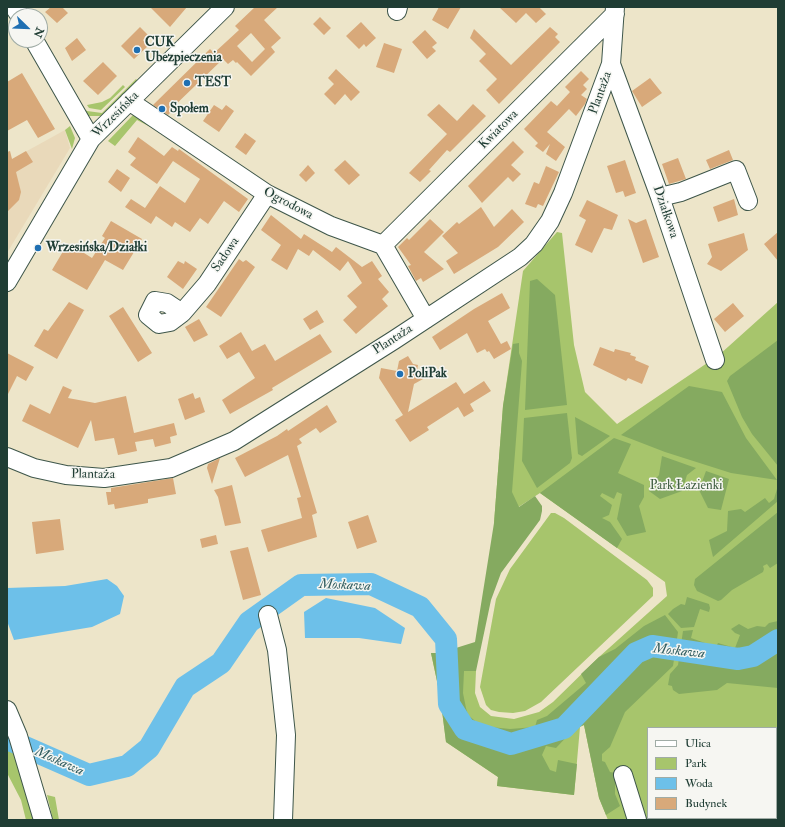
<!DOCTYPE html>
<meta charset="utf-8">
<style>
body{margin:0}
#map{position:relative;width:785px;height:827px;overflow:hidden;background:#ede5c9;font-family:"IM FELL Double Pica",serif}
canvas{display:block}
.frame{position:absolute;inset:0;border:8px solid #1f3d34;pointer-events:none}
.legend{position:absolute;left:647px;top:727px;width:130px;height:92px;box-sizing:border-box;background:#f6f6f2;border:1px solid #a0aca6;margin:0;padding:5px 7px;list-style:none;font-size:12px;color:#1f3d34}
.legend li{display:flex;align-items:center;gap:8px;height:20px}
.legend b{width:20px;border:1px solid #a0aca6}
.north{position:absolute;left:8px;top:8px;width:40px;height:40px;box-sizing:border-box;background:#f6f6f2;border:1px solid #a0aca6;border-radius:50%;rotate:113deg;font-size:11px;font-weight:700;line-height:16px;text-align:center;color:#1f3d34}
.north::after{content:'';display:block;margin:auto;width:14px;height:18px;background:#1f6fb2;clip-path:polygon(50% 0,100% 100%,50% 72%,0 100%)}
</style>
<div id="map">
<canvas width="785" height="827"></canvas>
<div class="frame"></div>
<ul class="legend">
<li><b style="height:5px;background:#fff"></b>Ulica</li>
<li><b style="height:11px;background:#a7c56c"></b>Park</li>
<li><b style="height:11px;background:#6dc0e9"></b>Woda</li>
<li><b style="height:11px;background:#d8a97a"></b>Budynek</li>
</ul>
<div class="north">N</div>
</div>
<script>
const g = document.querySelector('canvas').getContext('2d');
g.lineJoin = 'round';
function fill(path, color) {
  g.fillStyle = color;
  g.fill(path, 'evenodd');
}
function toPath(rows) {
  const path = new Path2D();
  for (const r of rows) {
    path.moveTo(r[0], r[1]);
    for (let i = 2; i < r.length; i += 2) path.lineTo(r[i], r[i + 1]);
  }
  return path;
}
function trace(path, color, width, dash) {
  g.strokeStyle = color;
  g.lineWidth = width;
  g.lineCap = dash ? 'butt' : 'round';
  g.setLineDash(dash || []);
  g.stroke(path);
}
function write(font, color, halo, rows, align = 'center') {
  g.font = font + ' "IM FELL Double Pica",serif';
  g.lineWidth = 3;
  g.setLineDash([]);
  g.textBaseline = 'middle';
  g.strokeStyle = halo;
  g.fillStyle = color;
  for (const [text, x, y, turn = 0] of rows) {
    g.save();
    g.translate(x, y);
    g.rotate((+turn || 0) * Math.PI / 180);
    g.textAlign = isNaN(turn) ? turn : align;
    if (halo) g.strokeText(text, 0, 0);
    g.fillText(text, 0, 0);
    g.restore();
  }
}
fill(toPath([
 [65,130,70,148,7,253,7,162]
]), '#e9d9ba');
fill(toPath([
 [136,79,138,81,106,113,101,116,88,116,82,107,87,111,102,113],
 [123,85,125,87,101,110,89,108,87,105,102,102,110,98],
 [133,115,160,132,137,120,115,146,108,141],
 [70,126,75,138,72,149,65,130],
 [557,232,562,233,574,345,585,392,617,424,719,355,778,302,778,743,776,750,776,728,648,728,648,818,765,818,764,820,608,820,599,798,584,725,580,727,574,795,497,786,498,777,446,742,440,695,431,653,440,653,476,671,475,693,480,707,491,716,514,719,539,712,553,702,599,657,667,596,665,582,540,493,494,523,503,406,523,271],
 [551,513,555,513,564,518,647,580,653,588,653,596,541,702,525,711,513,713,499,712,491,710,486,705,480,687,496,599,510,569],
 [7,728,37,820,26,820,21,800,7,773],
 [47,795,55,797,59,820,53,820]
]), '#a7c56c');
fill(toPath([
 [537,279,555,295,567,405,525,410,530,281],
 [778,340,778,466,752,434,742,417,727,381,730,376],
 [519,343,519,353,522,361,512,492,519,507,535,496,542,506,542,511,540,520,501,573,491,600,476,671,464,671,463,693,466,708,468,715,481,726,510,729,535,727,537,720,547,716,586,683,581,674,599,657,615,649,644,626,665,615,678,632,673,666,625,712,610,747,602,754,602,761,605,762,610,772,615,773,615,794,620,806,606,815,599,798,584,725,574,729,556,748,546,746,542,755,550,770,556,772,558,760,577,764,574,795,497,786,498,777,446,742,440,695,431,653,440,653,475,642,494,523,503,406,513,344],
 [689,386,722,392,746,438,777,480,731,473,665,452,621,435],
 [567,413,572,458,570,463,537,488,522,461,524,418],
 [575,417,610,436,582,456,578,454],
 [614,438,631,444,618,473,644,485,644,497,639,506,646,532,627,536,617,519,622,494,617,492,614,499,602,493,600,496,612,505,609,515,602,518,610,522,622,539,617,548,540,493],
 [662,456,696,468,687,475,682,491,660,499,649,491,650,485,659,475],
 [706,471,729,479,721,510,708,508,699,490],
 [777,489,778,501,713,557,709,540,727,531,728,511,741,509,745,512,765,498,769,503,774,499],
 [778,512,778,563,770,568,767,564,763,566,764,569,763,572,732,590,721,600,718,601,697,591,694,585,695,579],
 [687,597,709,604,710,608,709,612,700,609,694,627,681,628,668,614,673,609,681,604,685,605],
 [778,621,778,688,727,683,717,690,679,694,673,690,672,686,668,685,670,674,678,665,683,631,693,630,691,638,716,647,718,643,735,648,740,635,735,633,731,629,739,624,748,629,757,626,765,627,769,623]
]), '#85aa60');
fill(toPath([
 [107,579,117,586,124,596,120,614,92,627,14,640,7,621,7,588,65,586],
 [326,598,375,608,405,628,401,644,359,638,305,638,304,612]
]), '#6dc0e9');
trace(toPath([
 [7,739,89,775,127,766,149,748,185,687,221,663,249,622,301,585,371,584,420,607,446,639,449,704,465,729,511,744,564,728,636,653,652,646,738,659,753,656,778,640]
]), '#6dc0e9', 22);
fill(toPath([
 [51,7,62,7,68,13,57,23,45,12],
 [150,7,187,7,170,27],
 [255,7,278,7,264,20,281,38,271,47,275,52,251,76,237,62,236,63,233,60,228,64,223,59,170,110,172,111,168,115,153,105,210,49,214,53,239,30,235,26],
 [251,33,265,49,252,62,237,46],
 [439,7,461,7,448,29,432,20],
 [499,7,539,7,546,14,536,23,526,13,516,23],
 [320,17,331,28,324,35,313,24],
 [361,22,376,38,366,47,364,44,359,49,346,36],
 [140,27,148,35,143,40,148,46,134,59,121,46],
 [550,27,558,34,555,37,560,42,499,104,486,90,497,79,479,61,486,54,470,38,474,29,511,65],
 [425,30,437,43,432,47,436,51,427,59,412,42],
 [77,38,86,50,72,61,65,48],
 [384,43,402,49,394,73,376,67],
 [103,62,117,76,98,95,83,81],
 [336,69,360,92,351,101,345,94,335,105,324,94,334,84,328,78],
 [581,71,589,79,583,85,587,89,581,95,587,99,585,104,576,116,569,109,547,132,565,147,556,161,546,154,550,144,543,152,535,146,538,143,524,129,551,101,557,106,570,92,565,87],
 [22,73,55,129,38,138,27,120,7,131,7,82],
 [650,78,662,93,642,107,632,91],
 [439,104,457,121,473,104,486,116,450,152,447,150,429,170,431,171,420,182,409,173,447,134,427,115],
 [214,105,222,110,226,105,234,111,219,132,203,121],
 [245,133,256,141,246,155,235,147],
 [138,137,164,156,172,147,178,151,179,149,248,199,239,212,224,201,208,224,200,218,190,232,175,222,172,227,156,216,151,224,125,207,131,199,145,208,160,186,185,203,200,179,173,161,157,184,130,165,136,158,128,152],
 [513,141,524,152,511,165,521,174,513,182,508,177,482,203,468,186],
 [729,150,733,160,710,169,706,160],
 [10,151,12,159,26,151,33,162,16,172,21,192,19,200,7,212,7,152],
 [678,158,686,179,669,184,662,164],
 [345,160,360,175,349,185,334,170],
 [625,160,636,193,625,197,623,191,616,193,607,166],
 [308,165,315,173,306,182,299,175],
 [546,166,559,172,543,206,538,204,536,208,525,204,534,182,539,184],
 [117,169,130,178,121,192,108,182],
 [734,199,738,215,718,222,713,207],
 [587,200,618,215,612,230,604,228,592,253,575,245,586,220,579,216],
 [481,207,494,227,512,209,524,222,498,247,454,274,446,261,458,253,442,236,457,222,459,224],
 [271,215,301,239,304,234,332,252,336,247,362,267,372,261,382,276,378,279,389,292,382,299,388,306,356,334,343,320,357,307,347,296,362,283,348,261,340,271,313,250,309,256,298,249,287,270,271,260,281,245,261,230],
 [430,219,444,232,424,252,444,269,423,282,421,278,416,281,408,266,411,265,398,247,407,238,409,240],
 [628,219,636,223,646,219,659,257,643,263],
 [111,221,142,239,123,270,105,260,87,290,52,270,68,243,92,258,105,238,102,236],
 [778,232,778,261,764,244],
 [744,233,748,250,721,271,707,264,712,257,708,244],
 [239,259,243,262,246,260,255,267,221,317,206,307],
 [178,261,184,264,185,261,197,269,183,289,167,277],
 [502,293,510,308,488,321,501,344,507,341,511,349,494,359,489,351,487,352,485,349,477,353,467,333,440,350,432,337,474,309],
 [69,302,84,310,57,359,34,346,44,329,48,331],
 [733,303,744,316,725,332,714,319],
 [123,307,152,353,138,362,109,316],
 [317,310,324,322,310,330,303,319],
 [199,319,208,335,194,342,185,327],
 [241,332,252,351,265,344,275,361,320,334,332,352,272,388,273,390,230,414,222,400,255,378,239,352,227,359,219,346],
 [600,347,614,352,615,349,631,353,630,355,636,357,635,360,649,366,642,384,628,378,626,381,593,365],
 [7,353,34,367,26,381,17,376,7,396],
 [408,356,413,364,418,365,417,371,423,379,414,384,408,412,456,382,464,394,484,381,491,391,470,404,474,411,464,417,458,407,427,427,429,430,410,442,395,420,403,415,379,378,381,368,397,371,399,361],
 [63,386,72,390,68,398,95,403,126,396,134,433,174,423,177,435,170,437,171,443,155,447,153,439,135,442,137,451,118,455,114,438,95,441,91,420,78,448,22,421,30,404,50,414],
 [193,393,195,399,200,397,205,412,185,420,178,399],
 [327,405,337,422,320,433,316,428,299,439,302,443,297,446,317,513,312,515,317,537,268,552,261,530,302,518,297,498,301,497,288,455,245,477,235,458,277,436,287,429,288,431],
 [220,458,212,484,207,468,208,464],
 [173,478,176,494,148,499,148,503,115,509,114,504,108,505,106,492,111,492,111,488],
 [232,485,241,523,225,526,218,497,214,490],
 [368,515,377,542,357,549,348,522],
 [60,519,64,550,36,554,32,522],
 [216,535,218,544,202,548,200,539],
 [248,547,261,595,243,600,230,551]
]), '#d8a97a');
const minor = toPath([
 [14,7,20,16],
 [397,11,398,7],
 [34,40,91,139],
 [611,64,660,197,715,360],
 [129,101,267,194,331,226,383,245,426,319],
 [660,197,681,192,736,170,748,201],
 [383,245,615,14],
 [7,282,91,139,225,7],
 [182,313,170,322,159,324,148,315,155,301,167,303,182,313,207,284,267,194],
 [7,457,34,468,66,475,104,478,171,468,234,441,394,340,520,257,534,244,550,221,563,193,611,64,615,7],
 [268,615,277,650,286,735,283,820],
 [7,710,18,736,43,820],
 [623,775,637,820]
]);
trace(minor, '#3e564a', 20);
trace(minor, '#fff', 18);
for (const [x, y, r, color] of [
 [137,50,4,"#1f6fb2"],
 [187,83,4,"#1f6fb2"],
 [162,109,4,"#1f6fb2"],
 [38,248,4,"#1f6fb2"],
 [400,374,4,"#1f6fb2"]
]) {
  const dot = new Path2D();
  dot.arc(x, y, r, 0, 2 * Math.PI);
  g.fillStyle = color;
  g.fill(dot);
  trace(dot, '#f6f6f2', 1.5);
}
write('bold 13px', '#1f3d34', '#f6f6f2', [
 ["CUK",145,43],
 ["Ubezpieczenia",145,58],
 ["TEST",195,83],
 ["Społem",170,109],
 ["Wrzesińska/Działki",46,248],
 ["PoliPak",408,374]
], 'left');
write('13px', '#1f3d34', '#f6f6f2', [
 ["Plantaża",601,93,-70],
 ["Wrzesińska",116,115,-45],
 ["Kwiatowa",499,130,-45],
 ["Ogrodowa",288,204,28],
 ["Działkowa",665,212,71],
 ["Sadowa",226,255,-56],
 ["Plantaża",393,340,-33],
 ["Plantaża",93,475,1]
]);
write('13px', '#415f42', '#f6f6f2', [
 ["Park Łazienki",686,486]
]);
write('italic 14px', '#325e61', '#f6f6f2', [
 ["Moskawa",345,586,2],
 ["Moskawa",679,652,6],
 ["Moskawa",59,762,24]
]);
</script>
